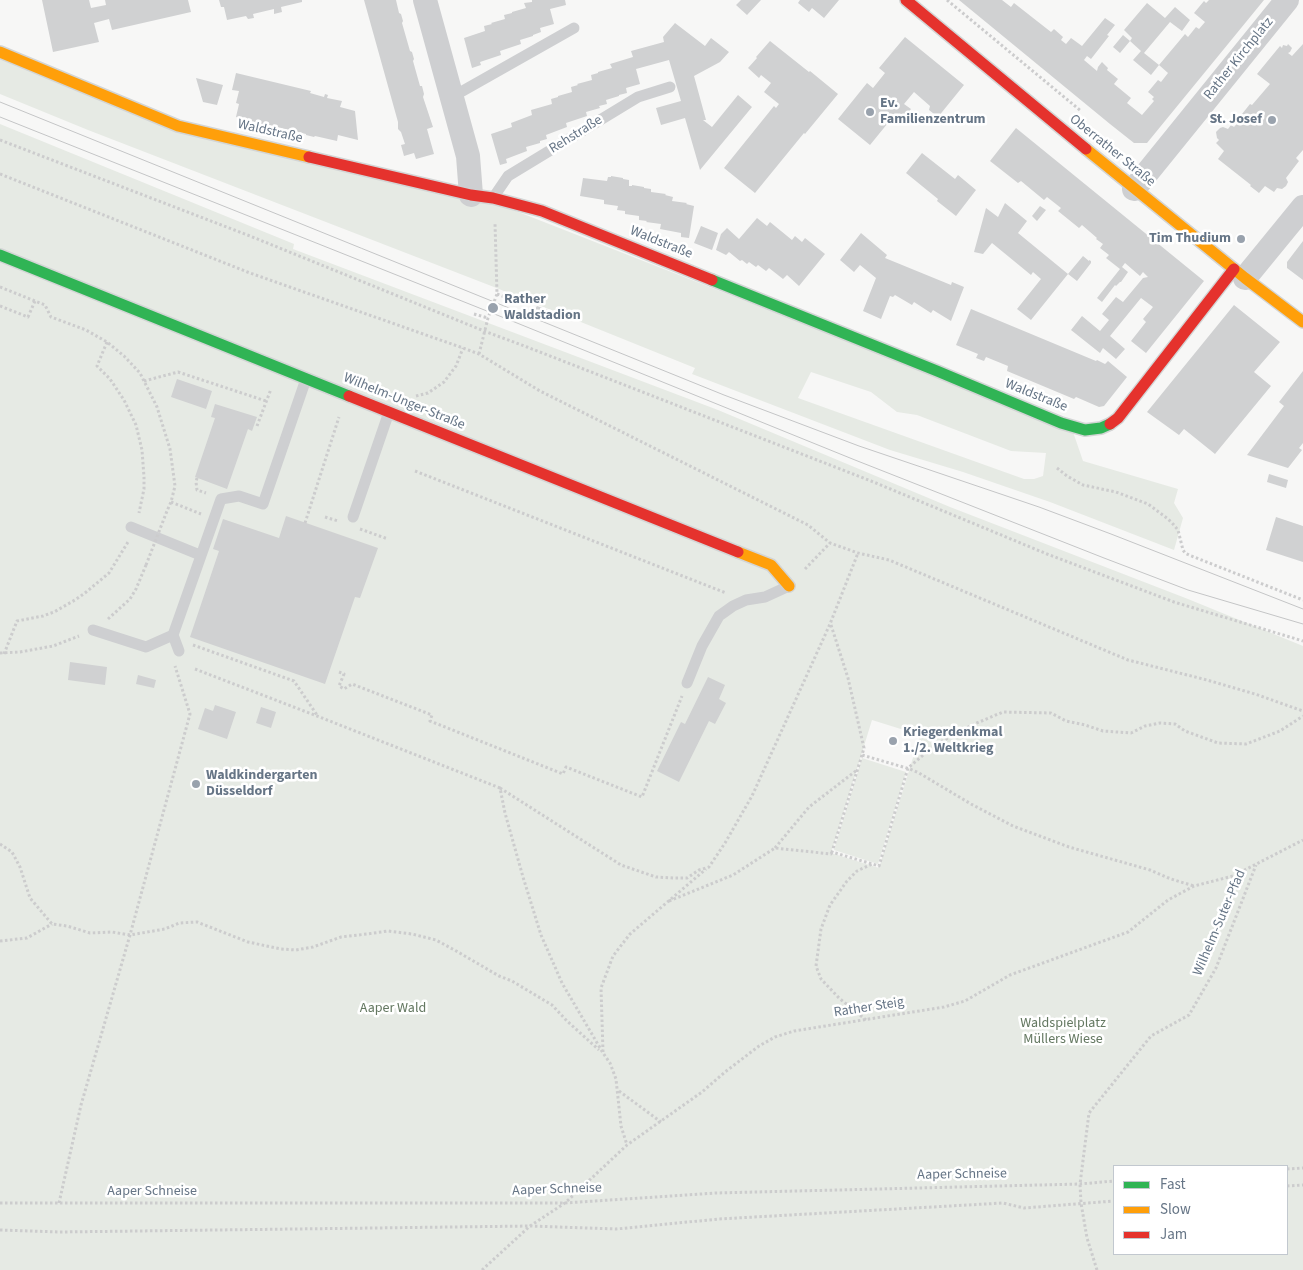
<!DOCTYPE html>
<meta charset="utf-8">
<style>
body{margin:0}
#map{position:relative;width:1303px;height:1270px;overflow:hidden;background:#f7f7f6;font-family:"Source Sans 3",sans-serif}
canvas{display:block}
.legend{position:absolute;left:1113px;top:1165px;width:175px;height:90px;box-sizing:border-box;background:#fff;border:1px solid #c2c8cf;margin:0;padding:6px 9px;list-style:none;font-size:15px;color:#667586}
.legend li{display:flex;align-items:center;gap:10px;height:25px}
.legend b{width:25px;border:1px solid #c2c8cf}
</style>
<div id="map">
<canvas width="1303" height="1270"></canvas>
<ul class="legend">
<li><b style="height:6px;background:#30b455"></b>Fast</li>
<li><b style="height:6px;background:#ff9f0a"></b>Slow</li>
<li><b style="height:6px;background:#e5322d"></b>Jam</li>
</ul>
</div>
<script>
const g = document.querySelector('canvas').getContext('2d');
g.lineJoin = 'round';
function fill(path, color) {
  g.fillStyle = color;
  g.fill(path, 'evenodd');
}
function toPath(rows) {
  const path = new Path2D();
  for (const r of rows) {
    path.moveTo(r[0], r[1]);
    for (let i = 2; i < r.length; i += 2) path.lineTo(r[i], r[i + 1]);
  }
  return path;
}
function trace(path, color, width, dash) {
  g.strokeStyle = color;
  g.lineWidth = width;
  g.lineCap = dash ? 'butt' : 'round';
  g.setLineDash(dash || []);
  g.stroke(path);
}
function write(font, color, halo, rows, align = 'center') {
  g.font = font + ' "Source Sans 3",sans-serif';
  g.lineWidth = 5;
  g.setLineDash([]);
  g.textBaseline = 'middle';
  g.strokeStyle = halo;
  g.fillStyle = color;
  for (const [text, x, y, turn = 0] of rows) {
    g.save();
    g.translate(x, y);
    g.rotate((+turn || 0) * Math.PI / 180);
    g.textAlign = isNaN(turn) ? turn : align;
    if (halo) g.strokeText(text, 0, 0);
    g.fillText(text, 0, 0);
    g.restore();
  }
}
fill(toPath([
 [0,56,165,125,498,204,1072,429,1083,461,1178,489,1174,503,1183,518,1174,550,1050,502,963,472,890,450,692,374,695,368,494,287,88,130,0,94],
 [811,372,871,392,897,412,917,415,1011,451,1046,453,1043,476,1034,479,1024,479,798,398],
 [0,124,294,244,293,249,718,410,950,507,1188,599,1303,646,1303,1270,0,1270],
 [872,720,920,735,879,868,831,853],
 [1114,1166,1287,1166,1287,1254,1114,1254],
 [862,758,906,772,878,864,834,850]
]), '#e6eae4');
fill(toPath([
 [42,0,89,0,91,8,106,5,105,0,188,0,191,12,112,30,109,19,94,23,99,42,53,52],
 [219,0,302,0,302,2,281,7,282,12,274,14,274,9,253,14,254,18,248,19,246,16,227,20,224,7,221,7],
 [364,0,396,0,399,13,401,14,403,21,402,23,410,51,412,52,414,59,413,61,420,86,422,86,424,94,423,97,433,127,427,129,434,154,416,159,414,153,404,156,401,145,405,144,401,132,398,129,398,122],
 [532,0,565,0,566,5,550,9,554,24,540,28,541,32,533,35,533,36,520,40,521,44,500,51,501,55,480,62,481,65,472,68,464,38,485,31,484,26,492,24,491,23,505,19,504,15,512,13,512,12,526,8,524,3,532,2],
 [741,0,761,0,747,15,736,5],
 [800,0,839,0,824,18,812,8,809,12,798,3],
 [959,0,1002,0,1011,7,1014,3,1051,32,1054,29,1063,37,1061,40,1066,44,1071,38,1082,46,1105,18,1115,25,1107,35,1109,36,1091,59,1087,56,1084,60,1097,71,1098,67,1102,62,1108,68,1107,70,1118,79,1114,84,1131,98,1127,103,1142,115,1154,101,1152,99,1154,97,1148,92,1158,80,1161,82,1168,73,1159,65,1185,34,1188,37,1196,27,1199,29,1205,22,1194,13,1204,1,1206,3,1209,0,1264,0,1147,143,1134,143,1110,124],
 [1147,3,1165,18,1175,7,1190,20,1182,31,1170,22,1144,53,1159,65,1151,75,1133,60,1141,51,1130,41,1132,38,1124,30],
 [675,23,705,46,711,38,729,52,720,62,694,76,706,120,703,120,712,127,738,95,752,107,700,170,685,118,661,125,656,108,681,101,669,60,636,69,640,84,626,88,627,93,619,95,619,96,606,100,607,104,599,106,600,108,586,112,587,116,566,123,567,127,546,135,547,139,540,141,540,143,526,147,527,151,506,159,507,163,500,165,491,134,512,127,511,123,532,115,531,110,552,104,551,99,558,97,558,96,572,92,571,87,578,85,577,84,592,80,591,75,598,73,598,72,612,68,610,64,633,57,631,51,664,42,663,37],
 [1123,35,1130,41,1120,53,1113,47],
 [905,37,964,85,938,117,929,110,930,106,914,92,904,104,911,109,899,124,892,118,870,145,838,119,867,83,873,88,885,73,879,68],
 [770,41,809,72,810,71,838,94,805,134,804,133,755,193,724,168,774,106,776,108,779,104,764,92,771,83,761,75,759,78,748,68,757,58,756,57],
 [1288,44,1292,48,1290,52,1288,53,1292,56,1303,44,1303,150,1296,158,1299,161,1286,178,1288,182,1286,186,1282,189,1277,188,1274,192,1265,186,1259,193,1250,186,1251,185,1218,159,1224,151,1216,143,1219,140,1217,138,1216,132,1220,128,1223,127,1228,129,1231,125,1234,127,1244,116,1242,114,1250,104,1252,105,1270,84,1257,74,1280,46,1282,48,1283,45,1287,46],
 [236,73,311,91,310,93,324,97,325,94,328,95,327,98,342,101,340,107,355,111,358,140,338,135,337,141,315,136,314,137,306,135,306,134,269,125,268,126,236,117,239,104,236,103,239,91,232,90],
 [196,78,223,85,217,105,203,102],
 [1016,128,1204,281,1146,353,1131,341,1146,322,1143,319,1153,307,1141,298,1110,336,1125,349,1116,359,1103,348,1100,353,1071,330,1082,316,1100,331,1109,320,1102,314,1116,297,1123,302,1143,278,1148,277,1143,272,1140,276,1125,263,1122,267,1128,272,1121,282,1120,282,1116,286,1115,285,1102,302,1097,298,1120,269,1106,258,1109,255,1100,248,1103,244,1096,239,1097,238,1082,225,1079,228,1058,211,1061,208,1047,197,1044,200,1021,181,1018,183,990,161],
 [922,153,955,179,958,175,976,190,956,216,937,201,938,199,906,173],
 [611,176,623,178,623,179,629,180,629,186,632,186,632,185,644,187,644,188,651,189,651,192,666,194,665,195,673,197,672,201,687,203,686,204,694,206,689,238,681,237,681,233,660,229,661,224,646,222,647,221,639,220,639,216,625,214,625,211,617,210,618,206,604,204,604,200,580,196,583,178,607,181,608,177,611,177],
 [1005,203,1027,221,1018,233,1068,274,1083,256,1089,261,1089,260,1091,261,1091,263,1077,281,1068,274,1031,320,1017,309,1041,279,1033,272,1031,275,992,243,983,254,974,252,986,208,998,217],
 [1040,206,1046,210,1037,221,1032,216],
 [757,218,767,226,770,222,792,240,795,236,802,242,805,238,825,254,799,286,787,275,783,279,769,268,766,271,758,265,756,267,749,262,747,264,742,260,740,261,729,252,726,255,716,250,721,234,727,228,739,239],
 [701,226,718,233,712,250,694,243],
 [861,233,887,255,885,258,951,285,952,282,964,287,951,321,933,310,931,313,914,302,912,305,895,295,893,297,890,296,881,319,863,311,876,278,860,265,854,272,840,260],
 [1303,241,1303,280,1287,268,1287,262],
 [1234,305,1280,342,1254,372,1271,386,1215,454,1184,429,1179,435,1147,412],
 [537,306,553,312,551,318,534,311],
 [971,309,1096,361,1097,360,1105,364,1108,361,1127,377,1104,406,1099,407,1076,397,1074,399,1007,371,1008,366,986,357,984,361,976,358,978,354,956,345],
 [1303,371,1303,443,1299,448,1302,450,1288,468,1247,455,1284,406,1279,402],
 [177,379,212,391,206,409,171,397],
 [215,404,257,417,252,431,248,429,227,489,195,477,215,418,211,417],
 [1269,474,1288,480,1286,488,1267,482],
 [286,516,378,548,360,598,355,597,325,684,190,637,219,551,213,549,223,519,279,538],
 [1276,517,1303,526,1303,562,1266,550],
 [70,662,107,667,105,685,68,680],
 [138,675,156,680,154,688,136,684],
 [708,677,725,685,719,699,726,703,715,724,709,721,679,782,657,771,681,722,685,724],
 [215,705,236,712,227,739,198,729,205,708,213,711],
 [261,707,276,712,271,728,256,723]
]), '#d0d1d2');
const fast = toPath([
 [0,255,349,396],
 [712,280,937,371,1061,423,1085,430,1101,428,1110,424]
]);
const slow = toPath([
 [0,52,178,126,309,157],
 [1086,149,1245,278,1303,322],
 [738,552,771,565,789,586]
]);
const jam = toPath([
 [906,0,1086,149],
 [309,157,471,195,493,198,542,211,712,280],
 [349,396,738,552],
 [1110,424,1118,418,1234,269]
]);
trace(fast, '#d3d5d5', 14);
trace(slow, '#d3d5d5', 14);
trace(jam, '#d3d5d5', 14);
trace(toPath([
 [947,0,1081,111],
 [0,140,250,236,484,331,527,347,871,481,1047,554,1174,602,1303,641],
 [0,174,250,273,463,348,479,354,540,391,808,525,830,543],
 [0,287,45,305,51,317,86,330,107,342,124,356,140,373,157,407,170,449,175,486,171,502,167,511],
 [497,294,516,301],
 [0,306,28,317,35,301],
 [474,314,488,318],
 [107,342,97,366,110,379,124,400,136,425,142,450,144,477,144,489,139,513],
 [479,354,488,318,497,294,495,223],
 [144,381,178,372,266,401],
 [416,396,428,393,444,382,456,366,463,348],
 [257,426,271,389],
 [1057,468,1067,476,1083,485,1116,492,1148,504,1168,519,1173,524,1178,530,1183,550,1185,553,1189,555,1303,600],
 [415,471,726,593],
 [197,478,196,482,197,490,206,493],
 [171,502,201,514],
 [325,517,338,521],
 [305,523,339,417],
 [360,529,388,539],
 [805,569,830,543,858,553,889,560,1128,660,1207,680,1255,694,1303,711],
 [108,619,130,599,136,589,146,565],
 [831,625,848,678,864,748,862,755,910,769,919,773,971,804,1013,826,1069,847,1150,870,1171,879,1194,886],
 [193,645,294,681,317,715],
 [0,653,20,652,53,646,79,636],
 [4,654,17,621,43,616,54,612,75,600,85,593,109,573,128,542],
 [195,669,317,716,500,788,505,813,523,877,541,935,562,983,603,1053,610,1063,616,1079,621,1126,627,1145],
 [339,672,344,674,339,686,344,689,352,684,432,715,430,721,563,774,566,767,642,797,682,696],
 [862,755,832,852,879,866,908,768,935,745,972,725,1003,712,1051,713,1066,721,1085,725,1103,731,1131,733,1145,726,1160,723,1175,724,1185,731,1218,743,1246,744,1280,731,1303,716],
 [500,788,621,865,656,877,674,878,687,878,699,870,709,867,725,843,752,796,830,624,858,553],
 [0,844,12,852,20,867,30,898,52,924,67,926,90,933,112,932,130,935,165,929,179,923,197,922,248,942,281,949,296,950,313,947,341,937,367,934,388,931,412,934,436,940,458,952,499,976,512,981,552,1005,567,1021,599,1050],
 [775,848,809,807,857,770],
 [669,901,733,875,775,848,831,854,832,852],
 [0,941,27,938,52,924],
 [866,1020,839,998,821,979,816,966,821,929,830,905,847,881,857,871,872,864],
 [603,1052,601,988,613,956,630,934,706,869],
 [619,1091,661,1122],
 [1287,1169,1303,1168],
 [1287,1186,1303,1185],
 [0,1203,565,1203,716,1193,1080,1184,1114,1181],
 [59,1203,81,1105,130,935,190,714,175,666],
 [0,1230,59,1232,530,1226,616,1229,719,1219,1003,1203,1024,1208,1114,1201],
 [482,1270,530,1226,565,1203,627,1145,702,1092,725,1072,759,1046,775,1037,794,1031,944,1007,965,1001,1010,975,1128,932,1168,900,1194,886,1233,876,1303,840],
 [1097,1270,1087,1238,1081,1203,1080,1184,1089,1113,1151,1036,1189,1015,1216,968,1256,865]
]), '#cccccd', 3, [2.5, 2.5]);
trace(toPath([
 [452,97,574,28],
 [493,198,508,176,638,97,670,87],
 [353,517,389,412],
 [131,527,200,555],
 [93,630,146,647,173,635],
 [179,651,173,635,221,499,239,496,263,504,306,379],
 [687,683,702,646,719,616,733,606,746,600,765,597,789,586]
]), '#cecfd1', 11);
trace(toPath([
 [425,0,468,156,471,195],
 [1134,189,1287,0],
 [1245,278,1303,207]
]), '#cecfd1', 24);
trace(fast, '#30b455', 11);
trace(slow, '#ff9f0a', 11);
trace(jam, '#e5322d', 11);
trace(toPath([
 [0,102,724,395,859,446,1039,507,1111,534,1303,609],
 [0,117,517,323,855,460,1104,558,1188,590,1303,624]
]), '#c4c5c6', 1);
trace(toPath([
 [146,565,167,511]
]), '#cccccd', 3, [2.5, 2.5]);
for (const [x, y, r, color] of [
 [870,112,5,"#99a2ad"],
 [1272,120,5,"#99a2ad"],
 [1241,239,5,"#99a2ad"],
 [493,308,6,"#99a2ad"],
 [893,741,5,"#99a2ad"],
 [196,784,5,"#99a2ad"]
]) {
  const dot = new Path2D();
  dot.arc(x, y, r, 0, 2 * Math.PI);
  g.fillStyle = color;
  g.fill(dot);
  trace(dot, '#fff', 2);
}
write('14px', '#667586', '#fff', [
 ["Rather Kirchplatz",1239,59,-51],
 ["Waldstraße",270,132,13],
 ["Rehstraße",576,135,-32],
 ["Oberrather Straße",1112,151,39],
 ["Waldstraße",661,243,22],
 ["Waldstraße",1036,396,22],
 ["Wilhelm-Unger-Straße",404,402,22],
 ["Wilhelm-Suter-Pfad",1220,923,-67],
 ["Rather Steig",869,1008,-9],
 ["Aaper Schneise",962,1175,-1],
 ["Aaper Schneise",557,1190,-2],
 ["Aaper Schneise",152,1192]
]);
write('bold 14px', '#667586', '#fff', [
 ["Ev.",880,104],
 ["Familienzentrum",880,120],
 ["St. Josef",1262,120,"right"],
 ["Tim Thudium",1231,239,"right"],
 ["Rather",504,300],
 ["Waldstadion",504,316],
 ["Kriegerdenkmal",903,733],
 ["1./2. Weltkrieg",903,749],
 ["Waldkindergarten",206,776],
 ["Düsseldorf",206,792]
], 'left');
write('14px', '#647861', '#fff', [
 ["Aaper Wald",393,1009],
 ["Waldspielplatz",1063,1024],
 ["Müllers Wiese",1063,1040]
]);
</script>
